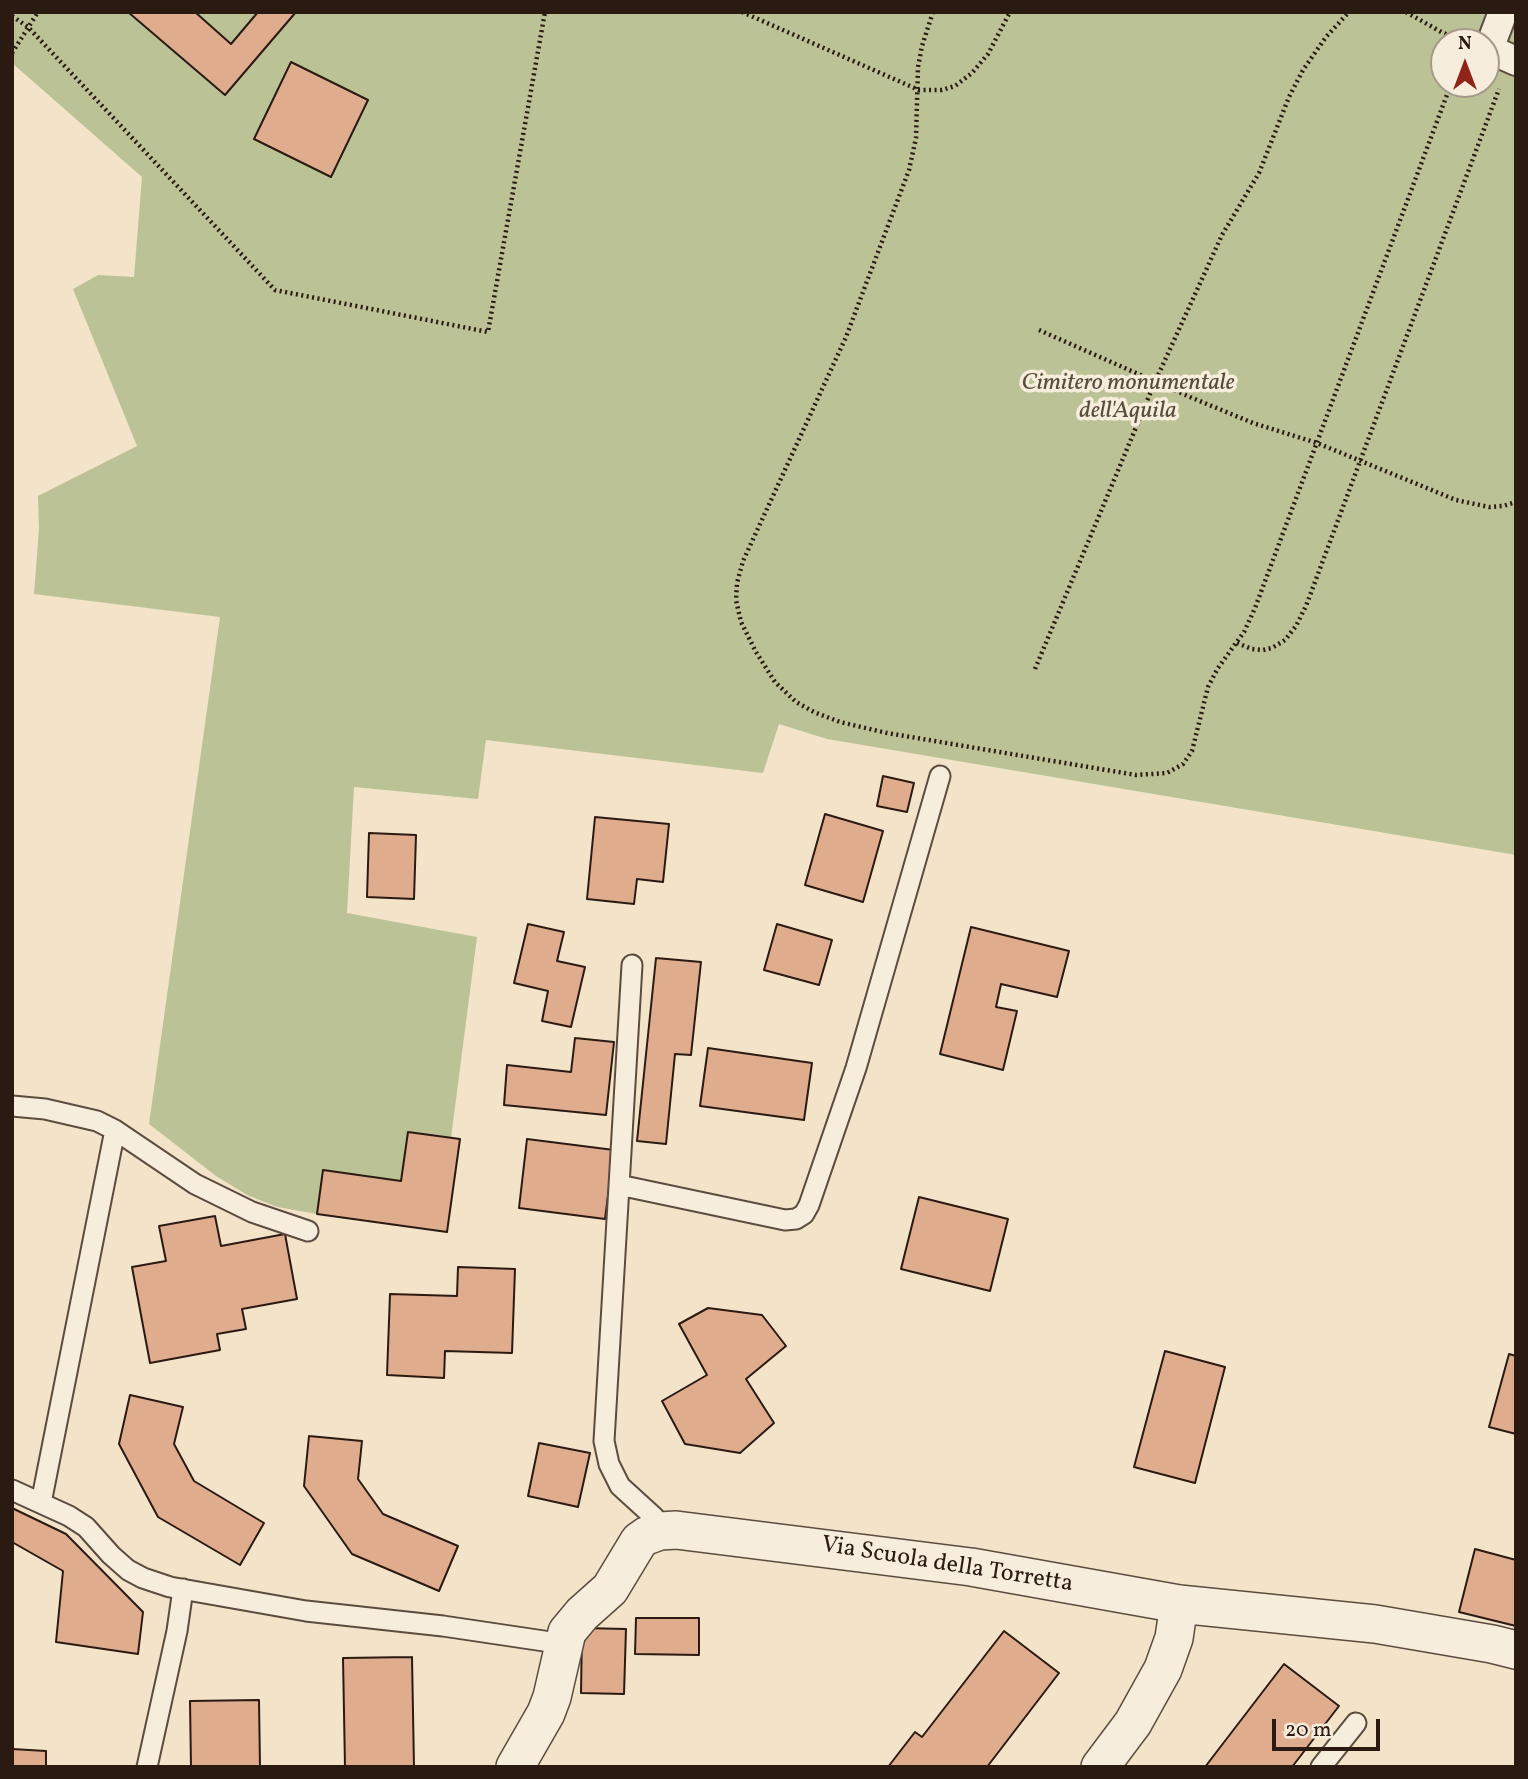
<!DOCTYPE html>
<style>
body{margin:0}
#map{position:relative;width:1528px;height:1779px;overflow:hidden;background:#f3e3c9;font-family:Vollkorn,serif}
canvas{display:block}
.frame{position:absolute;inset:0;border:14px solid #2a1a12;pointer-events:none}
.north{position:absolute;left:1430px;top:28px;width:70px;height:70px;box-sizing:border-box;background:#f7eddc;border:2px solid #a5998b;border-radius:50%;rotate:0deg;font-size:19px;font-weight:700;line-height:28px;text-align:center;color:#2a1a12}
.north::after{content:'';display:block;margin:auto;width:24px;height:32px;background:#8f2418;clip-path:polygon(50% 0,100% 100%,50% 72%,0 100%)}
.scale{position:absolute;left:1272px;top:1719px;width:108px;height:32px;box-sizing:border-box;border:4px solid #2a1a12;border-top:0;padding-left:9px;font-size:21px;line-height:24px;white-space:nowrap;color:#2a1a12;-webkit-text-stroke:5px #f7eddc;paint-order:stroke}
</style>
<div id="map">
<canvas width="1528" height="1779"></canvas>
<div class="frame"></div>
<div class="north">N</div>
<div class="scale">20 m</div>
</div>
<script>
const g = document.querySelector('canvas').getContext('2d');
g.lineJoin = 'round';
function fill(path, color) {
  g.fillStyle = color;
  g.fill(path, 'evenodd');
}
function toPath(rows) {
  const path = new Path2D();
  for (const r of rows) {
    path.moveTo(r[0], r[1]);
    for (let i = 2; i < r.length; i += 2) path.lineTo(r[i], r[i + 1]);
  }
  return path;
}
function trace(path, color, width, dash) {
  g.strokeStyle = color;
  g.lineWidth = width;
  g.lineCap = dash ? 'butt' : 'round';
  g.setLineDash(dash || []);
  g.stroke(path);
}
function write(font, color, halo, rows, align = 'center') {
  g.font = font + ' Vollkorn,serif';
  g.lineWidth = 7;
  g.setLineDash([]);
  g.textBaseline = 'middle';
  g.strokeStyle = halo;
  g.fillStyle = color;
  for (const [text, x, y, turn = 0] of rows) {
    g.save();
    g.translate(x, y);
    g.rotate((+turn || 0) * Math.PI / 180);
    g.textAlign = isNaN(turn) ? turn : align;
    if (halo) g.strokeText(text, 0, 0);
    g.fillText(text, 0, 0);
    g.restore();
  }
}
fill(toPath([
 [12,12,1516,12,1516,855,827,739,779,724,763,773,486,740,478,799,354,787,347,913,477,937,451,1138,408,1132,401,1181,317,1214,277,1207,247,1195,216,1176,149,1124,220,617,34,594,39,529,38,496,137,446,73,289,98,275,134,277,142,177,12,63],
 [1444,42,1486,42,1486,84,1444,84]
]), '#bbc396');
const building = toPath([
 [128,12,195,12,231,44,258,12,296,12,225,95,128,12],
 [291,62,368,100,331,177,254,139,291,62],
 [883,776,914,783,907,812,877,806,883,776],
 [825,814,883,831,863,902,805,885,825,814],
 [595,817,669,824,663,882,637,879,634,904,587,899,595,817],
 [369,833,416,835,414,899,367,897,369,833],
 [528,924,564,932,557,961,585,967,571,1027,542,1021,548,991,514,983,528,924],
 [777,924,832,940,819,985,764,970,777,924],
 [971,927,1069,951,1057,997,1001,984,996,1007,1017,1011,1003,1070,940,1054,971,927],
 [656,958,701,962,691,1055,675,1054,666,1144,637,1141,656,958],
 [575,1038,614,1042,606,1115,504,1105,507,1065,571,1072,575,1038],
 [708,1048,812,1063,804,1120,700,1106,708,1048],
 [408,1132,460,1139,447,1232,317,1214,323,1170,401,1181,408,1132],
 [527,1139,614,1150,605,1219,519,1208,527,1139],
 [919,1197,1008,1219,990,1291,901,1269,919,1197],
 [215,1216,221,1246,285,1234,297,1299,242,1309,246,1329,217,1334,220,1350,150,1363,132,1267,166,1261,159,1226,215,1216],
 [458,1267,515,1269,512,1353,445,1351,444,1378,387,1375,390,1294,457,1296,458,1267],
 [708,1308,762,1315,786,1346,746,1379,774,1423,740,1453,685,1444,662,1401,707,1375,679,1324,708,1308],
 [1165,1351,1225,1367,1195,1483,1134,1467,1165,1351],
 [1509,1354,1516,1356,1516,1434,1489,1427,1509,1354],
 [130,1395,183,1407,174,1444,194,1481,264,1523,240,1565,158,1517,119,1444,130,1395],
 [309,1436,362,1441,358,1479,383,1514,458,1546,439,1591,352,1554,304,1486,309,1436],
 [539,1443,590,1453,578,1507,528,1496,539,1443],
 [12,1508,66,1534,143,1612,138,1654,56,1642,63,1571,12,1542,12,1508],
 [1475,1549,1516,1560,1516,1626,1459,1612,1475,1549],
 [636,1618,699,1618,699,1655,635,1654,636,1618],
 [582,1628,626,1629,624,1694,581,1693,582,1628],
 [1004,1631,1059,1673,987,1767,888,1767,915,1732,922,1737,1004,1631],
 [412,1657,414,1767,345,1767,343,1658,412,1657],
 [1284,1664,1339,1706,1292,1767,1205,1767,1284,1664],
 [259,1700,260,1767,191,1767,190,1701,259,1700],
 [12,1749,46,1751,46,1767,12,1767,12,1749]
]);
fill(building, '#dfac8e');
trace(building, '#2a1a12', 2);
const service = toPath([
 [632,965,604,1441,609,1464,620,1486,654,1517,660,1531],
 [12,1106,45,1109,97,1121,115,1130,195,1184,252,1212,308,1231],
 [619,1185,785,1220,796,1219,804,1214,809,1205,856,1068,940,776],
 [12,1490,69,1516,86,1527,111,1555,128,1570,143,1578,170,1587,306,1611,443,1626,564,1644],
 [41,1503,115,1130],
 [147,1767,177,1631,183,1589],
 [1321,1767,1356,1723]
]);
const pedestrian = toPath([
 [1503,12,1489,49,1516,61]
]);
const minor = toPath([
 [515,1767,546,1713,552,1697,567,1632,582,1614,610,1589,639,1541,646,1536,660,1531,676,1530,971,1567,1179,1604,1375,1624,1492,1644,1516,1650],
 [1100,1767,1133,1723,1163,1669,1174,1638,1179,1604]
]);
trace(service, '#5c4c40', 23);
trace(pedestrian, '#5c4c40', 32);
trace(minor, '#5c4c40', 40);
trace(toPath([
 [742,12,919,90,942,90,955,86,972,73,988,54,1010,12],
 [933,12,922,46,918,67,916,138,909,170,846,337,743,561,737,583,736,600,741,622,756,652,775,682,796,702,814,712,840,722,887,733,1136,775,1167,773,1183,764,1192,751,1208,687,1218,668,1244,632,1255,608,1451,84],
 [1406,12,1443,33,1458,38],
 [12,16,28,27,275,290,488,332,545,12],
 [12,53,38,12],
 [1039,330,1190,397,1253,423,1317,443,1456,500,1489,507,1503,506,1516,502],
 [1237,643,1252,649,1263,650,1272,648,1285,640,1296,626,1306,606,1499,89],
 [1035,669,1155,382,1222,235,1259,173,1289,97,1303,70,1326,37,1349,12]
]), '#2a1a12', 4.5, [2, 3.5]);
trace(service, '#f7eddc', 19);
trace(pedestrian, '#f7eddc', 28);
trace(minor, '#f7eddc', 37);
write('italic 24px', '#564d3a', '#f7eddc', [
 ["Cimitero monumentale",1128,385],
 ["dell'Aquila",1128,413]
]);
write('24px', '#2a1a12', '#f7eddc', [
 ["Via Scuola della Torretta",947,1566,9]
]);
</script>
